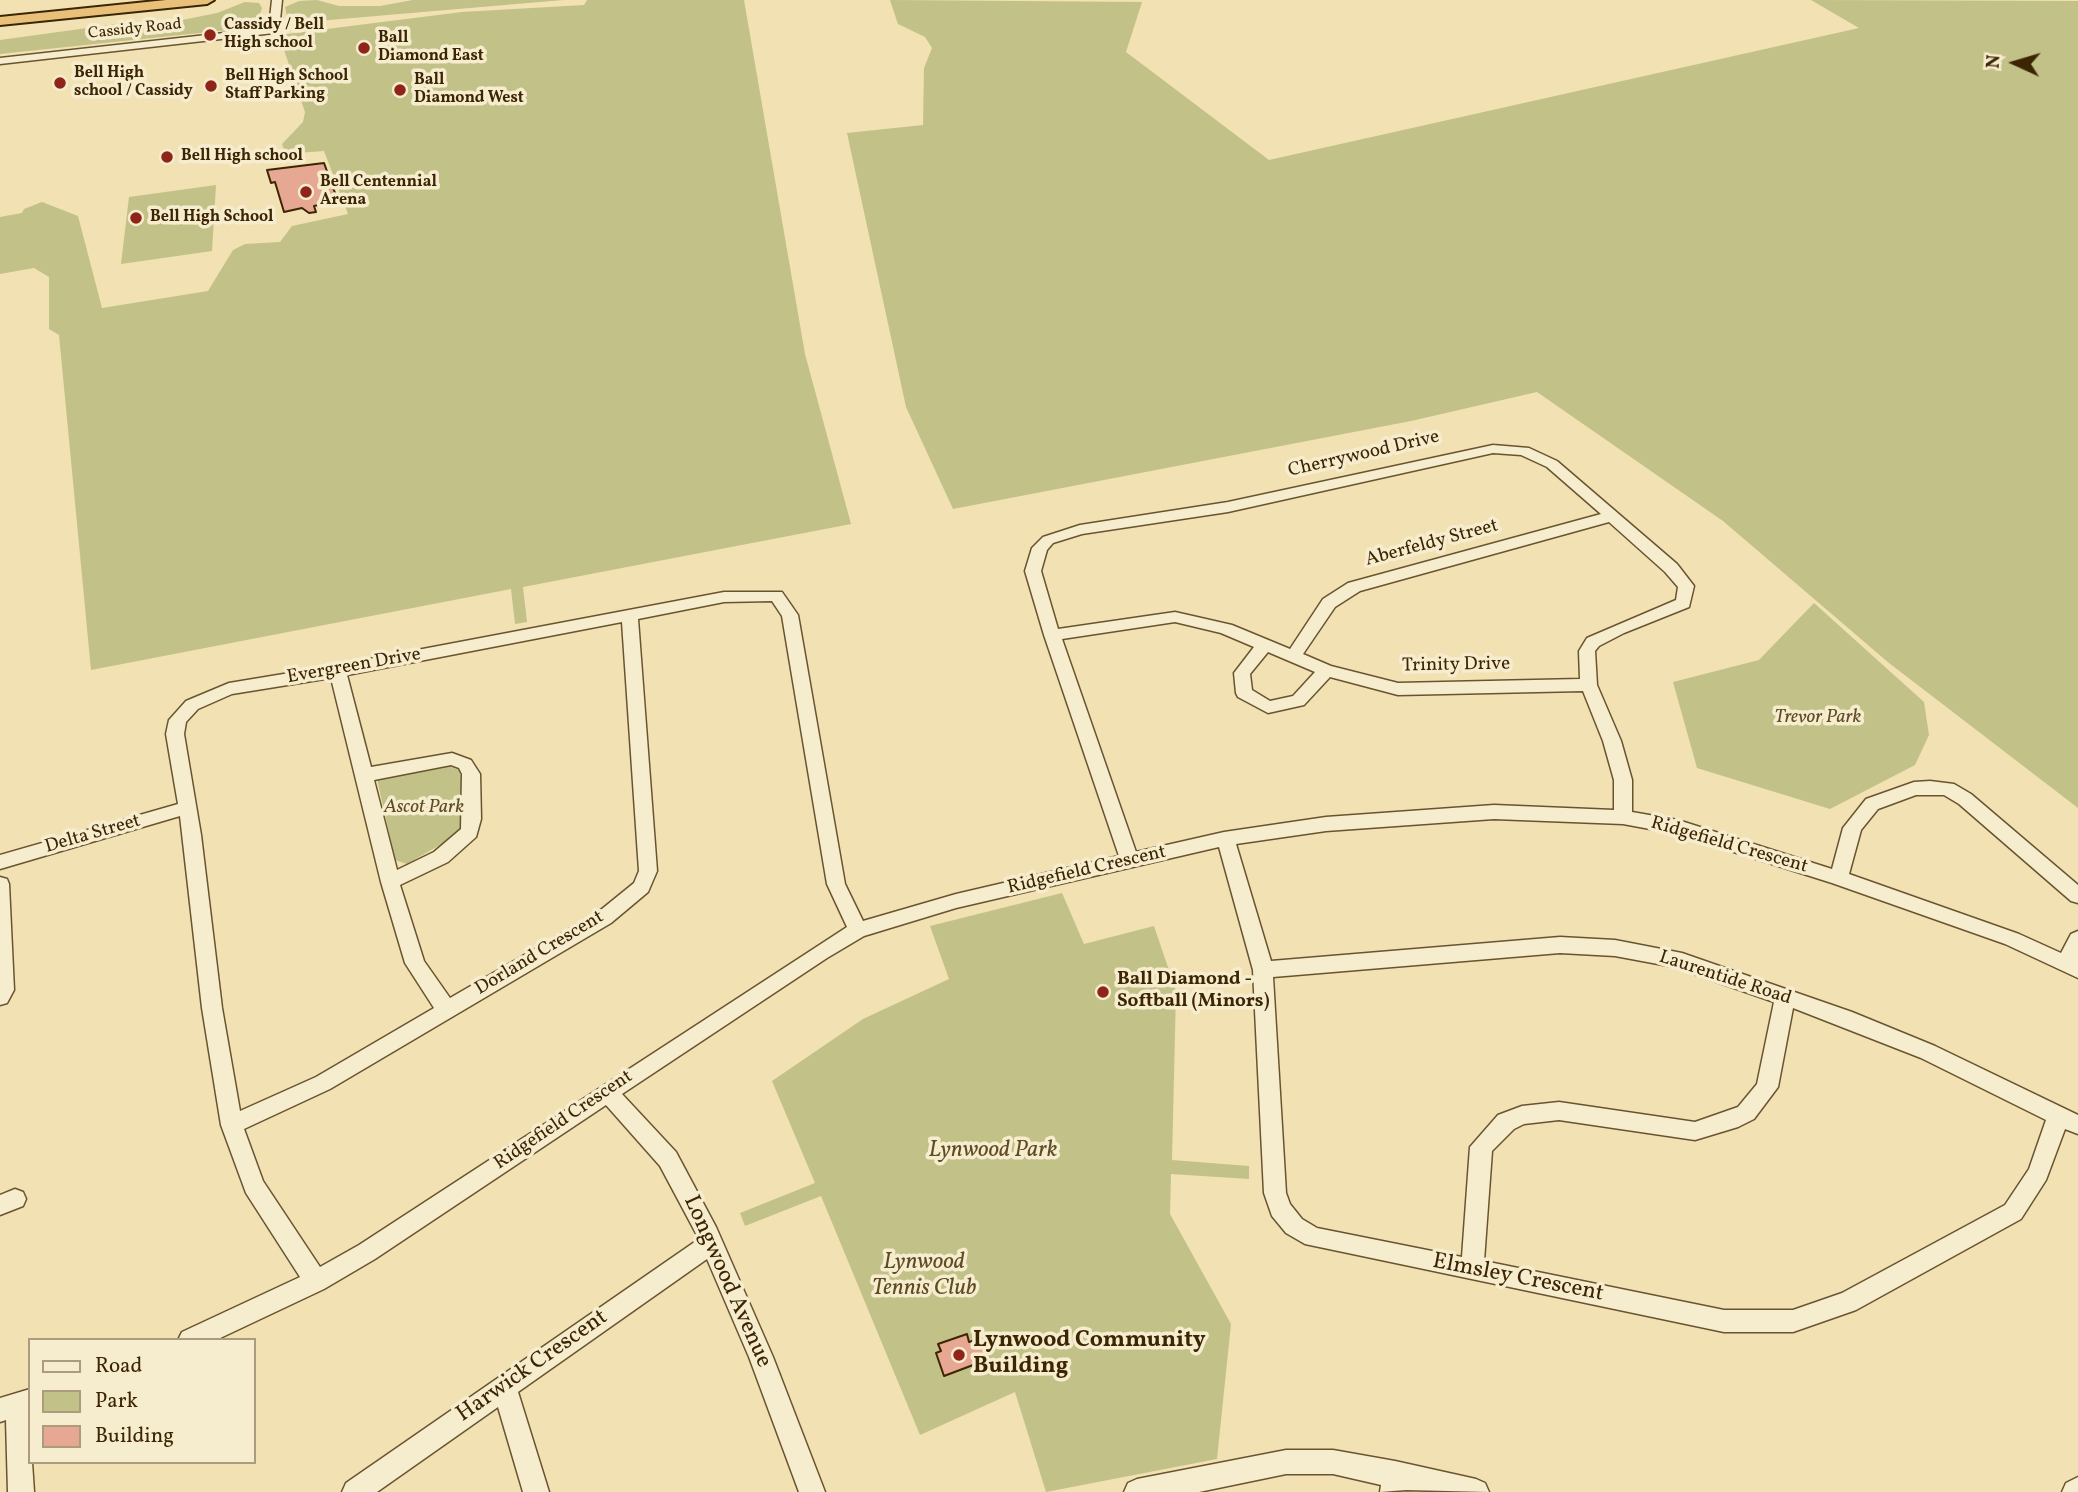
<!DOCTYPE html>
<style>
body{margin:0}
#map{position:relative;width:2078px;height:1492px;overflow:hidden;background:#f1e1b3;font-family:Vollkorn,serif}
canvas{display:block}
.legend{position:absolute;left:28px;top:1338px;width:228px;height:126px;box-sizing:border-box;background:#f6ecce;border:2px solid #ac9c7d;margin:0;padding:9px 12px;list-style:none;font-size:21px;color:#3c2503}
.legend li{display:flex;align-items:center;gap:14px;height:35px}
.legend b{width:35px;border:2px solid #ac9c7d}
.north{position:absolute;left:1980px;top:28px;width:70px;height:70px;-webkit-text-stroke:5px #f6ecce;paint-order:stroke;rotate:274deg;font-size:19px;font-weight:700;line-height:28px;text-align:center;color:#3c2503}
.north::after{content:'';display:block;margin:auto;width:24px;height:32px;background:#3c2503;clip-path:polygon(50% 0,100% 100%,50% 72%,0 100%)}
</style>
<div id="map">
<canvas width="2078" height="1492"></canvas>
<ul class="legend">
<li><b style="height:9px;background:#f6ecce"></b>Road</li>
<li><b style="height:19px;background:#c2c188"></b>Park</li>
<li><b style="height:19px;background:#e6a893"></b>Building</li>
</ul>
<div class="north">N</div>
</div>
<script>
const g = document.querySelector('canvas').getContext('2d');
g.lineJoin = 'round';
function fill(path, color) {
  g.fillStyle = color;
  g.fill(path, 'evenodd');
}
function toPath(rows) {
  const path = new Path2D();
  for (const r of rows) {
    path.moveTo(r[0], r[1]);
    for (let i = 2; i < r.length; i += 2) path.lineTo(r[i], r[i + 1]);
  }
  return path;
}
function trace(path, color, width, dash) {
  g.strokeStyle = color;
  g.lineWidth = width;
  g.lineCap = dash ? 'butt' : 'round';
  g.setLineDash(dash || []);
  g.stroke(path);
}
function write(font, color, halo, rows, align = 'center') {
  g.font = font + ' Vollkorn,serif';
  g.lineWidth = 7;
  g.setLineDash([]);
  g.textBaseline = 'middle';
  g.strokeStyle = halo;
  g.fillStyle = color;
  for (const [text, x, y, turn = 0] of rows) {
    g.save();
    g.translate(x, y);
    g.rotate((+turn || 0) * Math.PI / 180);
    g.textAlign = isNaN(turn) ? turn : align;
    if (halo) g.strokeText(text, 0, 0);
    g.fillText(text, 0, 0);
    g.restore();
  }
}
fill(toPath([
 [317,0,339,6,380,6,413,0,563,0,306,22,288,21,285,7,299,1],
 [587,0,744,0,805,354,851,524,523,587,527,622,515,624,511,589,91,670,59,335,49,329,49,277,34,268,0,274,0,217,22,213,24,209,42,202,78,216,102,308,208,291,233,250,245,244,280,242,292,226,348,214,324,151,285,154,282,144,303,122,305,112,279,35,462,12,584,5],
 [890,0,1142,2,1126,52,1269,160,1859,28,1811,0,2078,1,2078,808,1889,663,1723,521,1537,392,1411,421,953,509,906,407,847,133,923,125,924,68,932,48,925,37,898,24],
 [245,2,259,3,262,8,257,23,247,28,0,54,0,40,131,22,182,20,217,13],
 [216,185,212,251,121,264,129,197],
 [1814,603,1924,702,1929,735,1915,765,1830,809,1697,768,1673,682,1759,660],
 [445,765,459,770,463,786,464,824,457,835,407,864,395,860,377,779],
 [1062,893,1084,944,1154,926,1176,991,1172,1160,1249,1166,1249,1179,1171,1174,1170,1214,1231,1324,1217,1459,1046,1492,1015,1392,920,1435,821,1196,745,1226,740,1213,815,1183,772,1081,863,1019,949,979,930,926]
]), '#c2c188');
const building = toPath([
 [324,163,338,201,314,206,316,212,309,213,302,208,284,212,275,182,271,183,267,170,324,163],
 [967,1334,969,1342,982,1338,989,1359,944,1376,936,1353,941,1351,938,1344,967,1334]
]);
fill(building, '#e6a893');
trace(building, '#3c2503', 2);
const minor = toPath([
 [272,0,282,0,279,30,274,33,0,64,0,58,269,28,272,0],
 [1493,445,1529,448,1557,461,1677,564,1694,586,1689,607,1624,633,1599,646,1595,651,1597,685,1621,741,1632,780,1632,812,1678,820,1832,869,1843,828,1866,799,1914,782,1930,781,1954,784,1971,794,2078,885,2078,903,2071,901,1959,804,1944,795,1916,795,1878,809,1861,830,1849,874,2019,934,2061,953,2071,934,2078,931,2078,978,2005,944,1832,883,1677,834,1623,824,1494,819,1326,831,1236,844,1271,961,1560,937,1615,940,1682,953,1852,1012,1935,1046,2078,1115,2078,1134,2065,1129,2046,1180,2021,1219,1856,1310,1793,1332,1724,1332,1305,1244,1286,1233,1272,1216,1264,1193,1253,970,1219,847,956,908,864,936,827,958,622,1094,676,1152,716,1227,773,1357,825,1492,799,1492,749,1357,707,1259,518,1392,549,1492,523,1492,498,1407,377,1492,342,1492,346,1483,699,1239,660,1166,606,1105,375,1259,324,1289,216,1340,178,1340,182,1332,300,1277,246,1193,221,1125,202,1008,180,816,0,869,0,855,178,804,166,734,169,720,186,701,229,683,338,665,724,592,782,592,798,615,845,884,863,921,956,894,1119,856,1044,635,1025,571,1032,548,1043,537,1080,525,1228,502,1493,445],
 [1493,453,1521,455,1547,467,1601,514,1348,583,1323,599,1290,649,1232,625,1175,612,1058,629,1041,571,1047,550,1053,543,1082,534,1228,512,1493,453],
 [1609,522,1665,572,1678,587,1676,600,1587,638,1579,651,1580,679,1398,683,1331,666,1303,654,1335,607,1360,591,1609,522],
 [772,601,782,616,827,884,847,927,359,1245,320,1267,263,1181,244,1129,330,1089,611,923,648,892,657,871,638,619,724,602,772,601],
 [622,622,639,871,634,883,597,913,450,998,424,961,400,885,448,862,476,837,481,819,480,774,471,760,452,753,371,767,347,675,622,622],
 [1175,622,1221,633,1254,647,1234,673,1236,693,1238,697,1268,713,1304,705,1330,677,1398,695,1583,691,1603,741,1614,780,1614,810,1494,805,1326,817,1224,832,1136,852,1062,639,1175,622],
 [1268,652,1315,672,1293,696,1270,701,1252,690,1250,674,1268,652],
 [331,678,381,882,405,963,434,1008,316,1077,240,1111,222,1008,201,835,184,734,186,722,198,709,232,694,331,678],
 [451,765,459,768,462,774,461,829,434,852,397,870,374,780,451,765],
 [1560,953,1615,956,1674,967,1774,1002,1757,1084,1738,1107,1695,1122,1559,1102,1522,1106,1498,1115,1470,1147,1462,1257,1317,1228,1302,1219,1290,1204,1286,1193,1273,977,1560,953],
 [1793,1008,1921,1058,2046,1120,2029,1169,2005,1205,1842,1293,1793,1310,1724,1310,1484,1261,1492,1151,1514,1129,1524,1124,1559,1120,1695,1140,1738,1127,1754,1119,1778,1087,1793,1008],
 [0,877,7,879,9,884,14,990,7,1003,0,1005,0,877],
 [15,1189,23,1192,26,1199,23,1206,0,1215,0,1195,15,1189],
 [30,1389,30,1462,32,1462,34,1492,8,1492,6,1420,0,1422,0,1398,30,1389],
 [1286,1450,1333,1450,1395,1461,1476,1479,1485,1483,1489,1492,1406,1490,1380,1492,1381,1485,1333,1474,1286,1474,1199,1492,1124,1492,1128,1483,1137,1479,1286,1450],
 [2078,1477,2078,1492,2062,1492,2066,1483,2078,1477]
]);
const highway = toPath([
 [166,0,214,0,207,4,0,25,0,17,166,0]
]);
trace(minor, '#69542f', 3);
trace(highway, '#3c2503', 4);
fill(minor, '#f6ecce');
fill(highway, '#e8c07a');
for (const [x, y, r, color] of [
 [210,35,7,"#8f2418"],
 [364,48,7,"#8f2418"],
 [60,83,7,"#8f2418"],
 [211,86,7,"#8f2418"],
 [400,90,7,"#8f2418"],
 [167,157,7,"#8f2418"],
 [306,192,7,"#8f2418"],
 [136,218,7,"#8f2418"],
 [1103,992,7,"#8f2418"],
 [959,1355,7,"#8f2418"]
]) {
  const dot = new Path2D();
  dot.arc(x, y, r, 0, 2 * Math.PI);
  g.fillStyle = color;
  g.fill(dot);
  trace(dot, '#f6ecce', 2.5);
}
write('bold 16px', '#3c2503', '#f6ecce', [
 ["Cassidy / Bell",224,26],
 ["High school",224,44],
 ["Ball",378,39],
 ["Diamond East",378,57],
 ["Bell High",74,74],
 ["school / Cassidy",74,92],
 ["Bell High School",225,77],
 ["Staff Parking",225,95],
 ["Ball",414,81],
 ["Diamond West",414,99],
 ["Bell High school",181,157],
 ["Bell Centennial",320,183],
 ["Arena",320,201],
 ["Bell High School",150,218]
], 'left');
write('16px', '#3c2503', '#f6ecce', [
 ["Cassidy Road",135,30,-6]
]);
write('19px', '#3c2503', '#f6ecce', [
 ["Cherrywood Drive",1364,455,-13],
 ["Aberfeldy Street",1432,544,-15],
 ["Trinity Drive",1456,666,-1],
 ["Evergreen Drive",354,667,-10],
 ["Delta Street",93,835,-16],
 ["Ridgefield Crescent",1729,846,16],
 ["Ridgefield Crescent",1087,871,-13],
 ["Dorland Crescent",540,954,-31],
 ["Laurentide Road",1725,979,18],
 ["Ridgefield Crescent",564,1121,-34]
]);
write('italic 19px', '#5e4c24', '#f6ecce', [
 ["Trevor Park",1818,719],
 ["Ascot Park",424,809]
]);
write('bold 19px', '#3c2503', '#f6ecce', [
 ["Ball Diamond -",1117,981],
 ["Softball (Minors)",1117,1003]
], 'left');
write('italic 23px', '#5e4c24', '#f6ecce', [
 ["Lynwood Park",993,1152],
 ["Lynwood",924,1264],
 ["Tennis Club",924,1290]
]);
write('23px', '#3c2503', '#f6ecce', [
 ["Elmsley Crescent",1518,1279,11],
 ["Longwood Avenue",726,1282,66],
 ["Harwick Crescent",533,1367,-35]
]);
write('bold 23px', '#3c2503', '#f6ecce', [
 ["Lynwood Community",973,1342],
 ["Building",973,1368]
], 'left');
</script>
